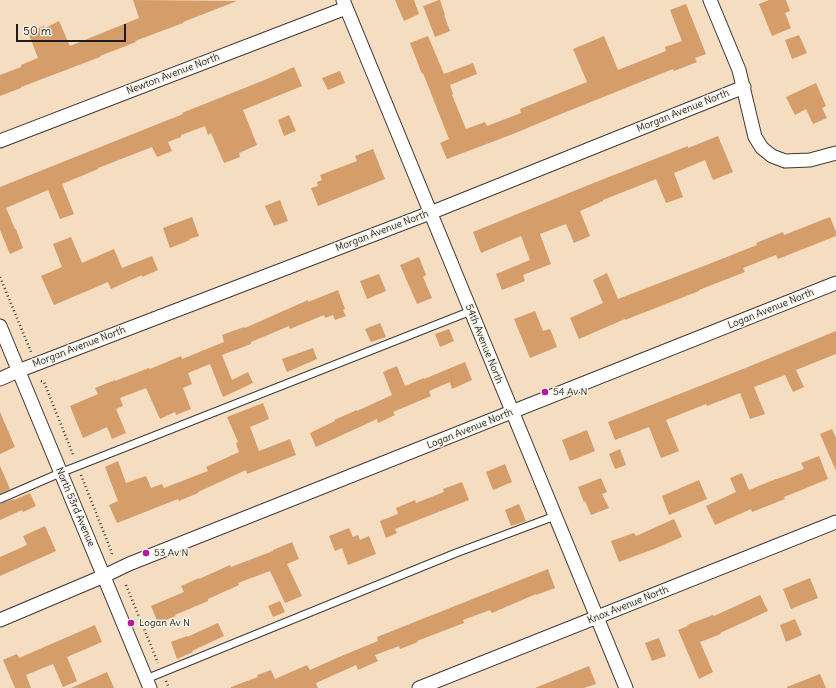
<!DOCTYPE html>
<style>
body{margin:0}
#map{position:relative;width:836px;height:688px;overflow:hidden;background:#f4ddc1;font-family:Delius,sans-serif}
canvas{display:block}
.scale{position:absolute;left:16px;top:24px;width:110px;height:18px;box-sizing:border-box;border:2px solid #1c1c1c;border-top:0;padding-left:5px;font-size:12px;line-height:14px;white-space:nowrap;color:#1c1c1c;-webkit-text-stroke:3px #f7f3e8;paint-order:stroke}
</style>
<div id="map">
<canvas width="836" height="688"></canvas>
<div class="scale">50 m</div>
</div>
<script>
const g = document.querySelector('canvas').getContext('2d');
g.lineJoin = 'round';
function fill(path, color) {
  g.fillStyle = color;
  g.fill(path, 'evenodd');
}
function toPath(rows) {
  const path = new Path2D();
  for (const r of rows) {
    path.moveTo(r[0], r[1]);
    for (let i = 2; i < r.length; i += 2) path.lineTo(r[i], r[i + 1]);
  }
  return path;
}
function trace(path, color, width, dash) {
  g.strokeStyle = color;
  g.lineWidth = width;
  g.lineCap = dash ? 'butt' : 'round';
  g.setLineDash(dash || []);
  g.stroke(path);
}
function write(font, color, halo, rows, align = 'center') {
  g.font = font + ' Delius,sans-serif';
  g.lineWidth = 3;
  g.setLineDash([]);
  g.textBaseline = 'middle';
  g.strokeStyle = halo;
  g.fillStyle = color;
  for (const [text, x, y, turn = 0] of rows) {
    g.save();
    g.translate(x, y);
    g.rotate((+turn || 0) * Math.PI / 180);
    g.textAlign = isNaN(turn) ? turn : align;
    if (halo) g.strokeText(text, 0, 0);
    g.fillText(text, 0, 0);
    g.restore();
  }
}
fill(toPath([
 [133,0,237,1,183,22,183,23,135,41,136,42,100,56,100,57,21,87,21,88,0,96,0,75,21,67,21,65,38,58,28,32,44,26,45,28,59,21,70,46,139,18],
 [395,0,414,0,419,14,404,21],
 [439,0,440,0,445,15,444,15,450,31,435,37,423,6],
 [769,0,786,0,790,11,785,13,791,28,772,36,759,4],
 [686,4,706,54,695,58,697,62,674,71,673,69,556,116,513,134,447,159,440,143,449,139,423,73,422,74,410,43,428,36,444,74,473,63,477,74,450,85,453,94,452,95,466,129,485,122,487,126,521,113,520,109,587,82,573,49,604,36,618,70,666,51,665,47,682,41,670,10],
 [799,35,807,53,792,59,785,40],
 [294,67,302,86,243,110,257,145,239,153,240,157,224,163,211,133,208,135,205,126,181,135,181,137,168,142,172,151,157,157,152,147,98,168,98,169,62,184,74,214,60,219,48,190,6,208,15,229,16,229,23,248,10,254,0,230,0,187,183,114,182,113,267,79],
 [340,71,345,83,328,90,322,78],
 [816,83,826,106,822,108,827,118,813,124,806,109,795,115,786,97],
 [289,115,296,131,284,136,278,120],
 [718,136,733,172,713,180,705,160,674,173,683,197,666,203,656,179,603,200,603,201,580,211,590,236,574,243,566,224,540,234,551,264,523,275,525,281,502,290,496,274,530,260,521,236,481,253,473,232,596,182,688,146,688,148],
 [373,149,385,179,318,206,311,188,318,186,317,182,322,180,320,175,357,161,355,156],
 [280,200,288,221,274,226,265,206],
 [192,217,199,236,189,239,190,240,170,248,163,228],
 [830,217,836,232,836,236,778,259,776,255,743,268,745,272,699,290,699,291,625,320,625,319,579,339,570,318,603,303,593,280,607,273,618,299,709,264,757,245,756,243,783,232,784,235],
 [71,237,82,263,114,249,122,268,152,256,158,270,142,277,142,275,111,289,108,282,54,305,41,276,62,267,53,244],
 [419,257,426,275,423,277,432,298,417,304,400,265],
 [379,274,386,291,367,299,360,281],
 [338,290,345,309,343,310,346,316,335,320,333,315,325,318,324,315,290,329,289,326,251,342,251,344,222,355,232,380,248,372,253,383,223,397,210,364,188,373,192,384,183,388,191,409,176,415,175,412,160,419,146,388,120,398,123,406,116,409,126,433,112,439,107,427,83,438,70,406,98,394,95,388,115,380,115,381,149,368,150,369,181,356,182,359,224,342,222,335,244,327,245,328,308,300,308,302],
 [535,311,543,331,550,329,557,347,530,358,514,319],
 [380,323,386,337,371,342,365,329],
 [449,329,454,341,440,347,435,334],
 [836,331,836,354,796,370,804,387,793,392,785,375,754,387,765,414,750,419,740,393,707,406,706,404,666,420,679,451,661,458,649,427,615,440,608,422,743,369],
 [313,348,317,359,287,372,282,359],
 [465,362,472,380,452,389,450,382,429,391,431,396,393,412,395,415,378,423,377,419,316,447,310,433,335,421,334,420,357,410,357,411,392,395,383,372,397,366,405,386,424,378,424,379],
 [263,403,269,419,250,427,259,451,290,439,296,455,247,474,246,470,198,492,198,493,179,501,178,499,117,523,109,505,118,501,105,467,118,461,126,483,146,476,151,488,162,484,164,488,208,471,206,467,239,452,236,443,238,442,227,417],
 [0,412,15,447,0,454],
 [832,429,836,438,836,471,820,434],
 [587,430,595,451,570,461,562,440],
 [620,449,626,465,615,469,609,454],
 [819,456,828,479,784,497,785,499,752,512,751,509,715,525,706,506,736,492,730,478,742,473,749,490,776,479,777,479,804,469,801,463],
 [505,464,512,482,493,490,486,472],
 [0,466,10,489,0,494],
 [601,478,607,492,602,494,609,508,591,515,585,501,584,502,578,487],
 [699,480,707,499,669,515,662,496],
 [462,482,469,500,395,529,397,533,386,538,380,521,398,514,396,508,415,500,416,503,444,492,443,489],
 [30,493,36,506,23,512,22,510,0,520,0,504,14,499,14,500],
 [519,504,526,521,511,526,505,510],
 [674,519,682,537,654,549,619,562,611,541,634,533,636,536],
 [45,526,56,551,0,576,0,557,27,545,23,536],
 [349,528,353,537,358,535,360,540,369,536,376,554,348,565,342,548,335,551,329,536],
 [292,542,299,559,287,564,302,596,285,603,270,571,238,583,239,585,208,599,208,601,175,615,176,616,158,623,151,606,184,592,181,586,199,578,199,579,230,565,231,567,273,551,273,550],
 [548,569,555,588,536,595,536,594,492,613,490,610,463,620,464,623,417,641,418,642,400,649,399,646,375,655,378,661,358,670,356,665,316,683,318,688,231,688,231,687,258,677,257,675,271,670,275,679,307,665,310,670,339,657,378,641,377,637],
 [810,578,818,598,791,609,783,589],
 [760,595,768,611,720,633,721,634,700,642,713,672,699,679,678,630,688,626,687,625,713,615,714,616],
 [280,601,285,612,273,617,268,606],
 [795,619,802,635,786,642,780,625],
 [218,623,224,636,192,651,193,652,177,659,171,642,187,636,187,637],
 [95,625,102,642,67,657,77,681,63,687,53,664,26,675,31,688,15,688,3,660,17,654,19,658],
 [659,638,666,656,652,661,645,643],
 [589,666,596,684,584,688,535,688],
 [107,672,114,688,71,688],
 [820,674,826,688,787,688,787,687]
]), '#d49d6a');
const lane = toPath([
 [0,499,60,473,471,311],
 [146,679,456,553,555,516]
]);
const street = toPath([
 [343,0,626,688],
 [710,0,739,70,755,137,762,148,772,156,785,161,810,160,836,153],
 [0,141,346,8],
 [0,326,150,688],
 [0,379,18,371,430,213,744,87],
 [0,620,104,576,129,564,836,283],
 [419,688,836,522]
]);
trace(lane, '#3c3935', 9);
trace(street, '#3c3935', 15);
trace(toPath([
 [0,277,31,352],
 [41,381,44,382,74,457],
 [81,475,112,553,111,556],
 [126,585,158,663],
 [166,681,169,688]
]), '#3c3935', 2.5, [1, 3]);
trace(lane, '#fff', 7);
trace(street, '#fff', 13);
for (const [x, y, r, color] of [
 [545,392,4,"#b5179e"],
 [146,553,4,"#b5179e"],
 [131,623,4,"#b5179e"]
]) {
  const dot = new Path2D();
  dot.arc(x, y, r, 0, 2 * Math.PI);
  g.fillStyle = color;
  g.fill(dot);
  trace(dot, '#f7f3e8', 1.5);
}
write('10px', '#1c1c1c', '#f7f3e8', [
 ["Newton Avenue North",173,74,-21],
 ["Morgan Avenue North",683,111,-22],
 ["Morgan Avenue North",382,231,-21],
 ["Logan Avenue North",771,309,-22],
 ["54th Avenue North",484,344,68],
 ["Morgan Avenue North",79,347,-21],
 ["Logan Avenue North",470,429,-22],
 ["North 53rd Avenue",75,507,67],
 ["Knox Avenue North",628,605,-22]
]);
write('10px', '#1c1c1c', '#f7f3e8', [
 ["54 Av N",553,392],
 ["53 Av N",154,553],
 ["Logan Av N",139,623]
], 'left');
</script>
